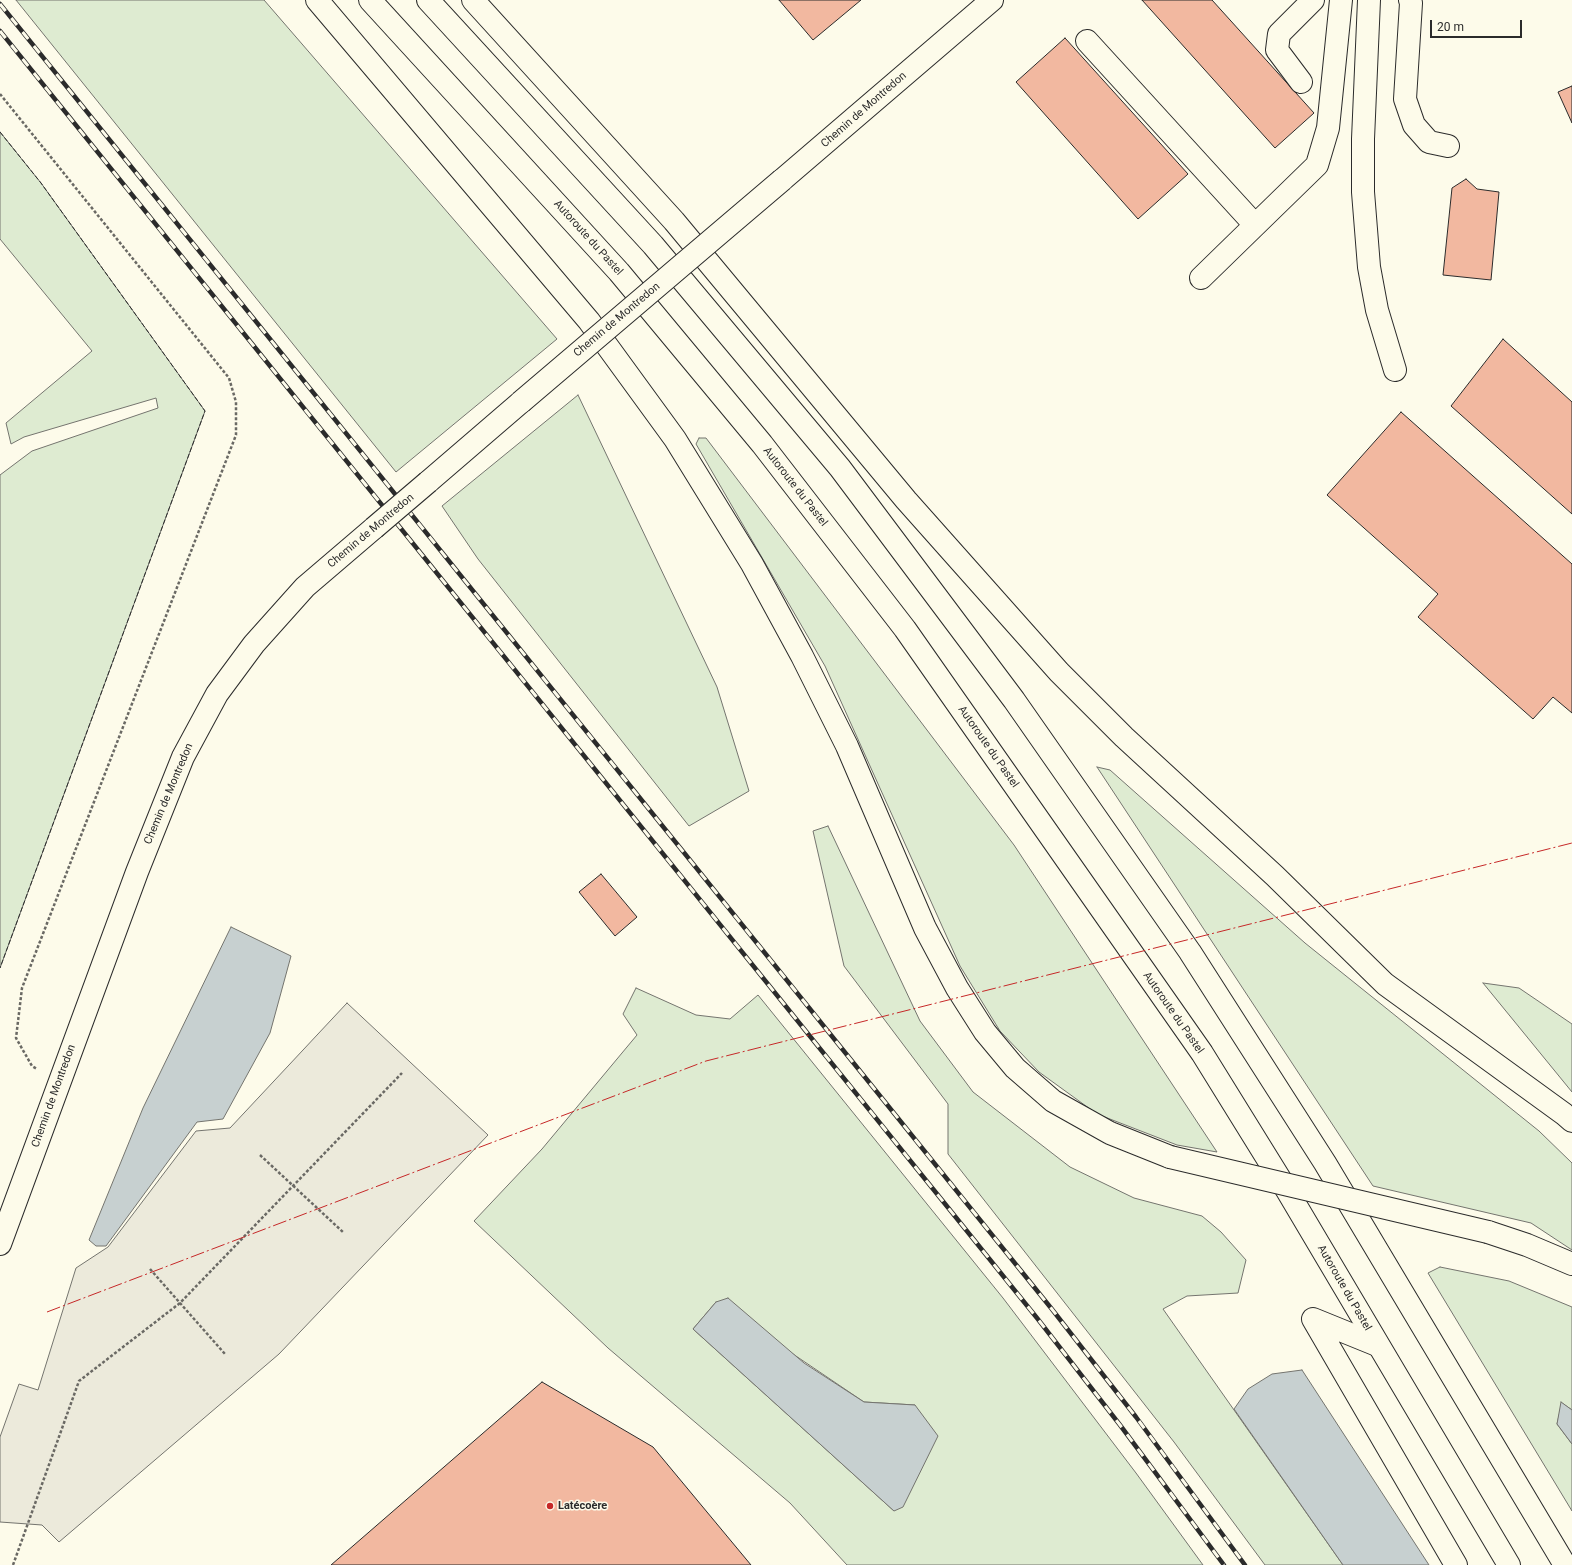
<!DOCTYPE html>
<meta charset="utf-8">
<style>
body{margin:0}
#map{position:relative;width:1572px;height:1565px;overflow:hidden;background:#fdfbea;font-family:Roboto,sans-serif}
canvas{display:block}
.scale{position:absolute;left:1430px;top:20px;width:92px;height:18px;box-sizing:border-box;border:2px solid #2b2b2b;border-top:0;padding-left:5px;font-size:12px;line-height:14px;white-space:nowrap;color:#2b2b2b;-webkit-text-stroke:3px #fdfbea;paint-order:stroke}
</style>
<div id="map">
<canvas width="1572" height="1565"></canvas>
<div class="scale">20 m</div>
</div>
<script>
const g = document.querySelector('canvas').getContext('2d');
g.lineJoin = 'round';
function fill(path, color) {
  g.fillStyle = color;
  g.fill(path, 'evenodd');
}
function toPath(rows) {
  const path = new Path2D();
  for (const r of rows) {
    path.moveTo(r[0], r[1]);
    for (let i = 2; i < r.length; i += 2) path.lineTo(r[i], r[i + 1]);
  }
  return path;
}
function trace(path, color, width, dash) {
  g.strokeStyle = color;
  g.lineWidth = width;
  g.lineCap = dash ? 'butt' : 'round';
  g.setLineDash(dash || []);
  g.stroke(path);
}
function write(font, color, halo, rows, align = 'center') {
  g.font = font + ' Roboto,sans-serif';
  g.lineWidth = 3;
  g.setLineDash([]);
  g.textBaseline = 'middle';
  g.strokeStyle = halo;
  g.fillStyle = color;
  for (const [text, x, y, turn = 0] of rows) {
    g.save();
    g.translate(x, y);
    g.rotate((+turn || 0) * Math.PI / 180);
    g.textAlign = isNaN(turn) ? turn : align;
    if (halo) g.strokeText(text, 0, 0);
    g.fillText(text, 0, 0);
    g.restore();
  }
}
const green = toPath([
 [16,0,264,0,557,339,396,472,16,0],
 [0,132,41,183,205,411,0,968,0,475,32,451,158,408,156,398,24,437,11,444,6,423,92,351,0,239,0,132],
 [578,395,717,687,749,791,689,826,478,559,442,506,578,395],
 [699,438,706,438,1014,845,1217,1152,1177,1145,1097,1114,1039,1072,1000,1031,960,966,825,666,696,444,699,438],
 [1097,767,1110,770,1305,943,1539,1131,1572,1163,1572,1250,1531,1223,1373,1186,1097,767],
 [828,826,920,1021,973,1092,1070,1167,1134,1198,1202,1216,1221,1232,1246,1260,1238,1293,1187,1296,1163,1309,1343,1565,1265,1565,1174,1442,948,1154,948,1104,844,966,813,831,828,826],
 [1483,983,1519,988,1572,1024,1572,1092,1483,983],
 [636,988,696,1015,730,1019,758,995,1003,1298,1136,1473,1203,1565,847,1565,790,1503,608,1348,474,1221,542,1149,637,1035,623,1014,636,988],
 [716,1302,864,1402,915,1405,894,1511,693,1329,716,1302],
 [1440,1267,1509,1281,1572,1307,1572,1410,1562,1403,1557,1424,1572,1444,1572,1511,1428,1273,1440,1267]
]);
fill(green, '#deebd1');
trace(green, '#74746e', 1);
const parking = toPath([
 [347,1003,488,1135,279,1354,59,1542,42,1525,0,1522,0,1437,19,1384,38,1390,76,1268,108,1247,196,1131,230,1128,347,1003]
]);
fill(parking, '#eceadb');
trace(parking, '#74746e', 1);
const water = toPath([
 [231,927,291,956,270,1033,223,1119,197,1122,106,1246,96,1246,89,1240,143,1108,231,927],
 [728,1298,804,1363,864,1402,915,1405,938,1436,903,1507,894,1511,693,1329,716,1302,728,1298],
 [1302,1370,1429,1565,1343,1565,1234,1409,1248,1389,1272,1374,1302,1370],
 [1561,1402,1572,1410,1572,1444,1557,1424,1561,1402]
]);
fill(water, '#c7d0d0');
trace(water, '#74746e', 1);
const building = toPath([
 [779,0,861,0,813,40,779,0],
 [1142,0,1212,0,1314,113,1275,148,1142,0],
 [1065,38,1188,174,1138,219,1016,82,1065,38],
 [1572,86,1572,123,1558,92,1572,86],
 [1466,179,1477,189,1499,192,1491,280,1443,275,1452,188,1466,179],
 [1503,339,1572,402,1572,514,1451,406,1503,339],
 [1401,412,1572,564,1572,713,1553,697,1533,719,1418,617,1438,594,1327,495,1401,412],
 [601,874,637,917,615,936,579,892,601,874],
 [542,1382,653,1447,751,1565,331,1565,542,1382]
]);
fill(building, '#f2b8a0');
trace(building, '#2b2b2b', 1);
const minor = toPath([
 [1369,0,1363,139,1363,192,1369,267,1377,310,1395,370],
 [1410,0,1411,3,1405,99,1414,125,1429,142,1448,146],
 [1087,41,1255,225],
 [1301,82,1277,50,1279,34,1313,0],
 [782,180,992,0],
 [1201,278,1317,165,1328,128,1341,0],
 [428,482,521,402],
 [0,1244,137,872,183,757,217,694,254,644,305,587,374,528],
 [1377,1345,1313,1319,1456,1565]
]);
const highway = toPath([
 [317,0,589,321,675,439,752,564,802,656,847,746,925,928,957,988,985,1032,1015,1068,1053,1101,1110,1133,1170,1157],
 [370,0,619,272,762,444,905,629,1202,1053,1285,1187,1509,1565],
 [428,0,653,245,840,468,1014,700,1190,952,1325,1163,1565,1565],
 [473,0,674,221,906,500,1059,672,1124,737,1275,876,1385,984,1564,1114,1572,1121],
 [1488,1232,1527,1245,1572,1264]
]);
trace(minor, '#2b2b2b', 24);
trace(highway, '#2b2b2b', 24);
trace(toPath([
 [0,94,229,378,236,402,236,435,22,988,16,1038,32,1066,37,1069],
 [260,1155,344,1233],
 [150,1269,225,1354],
 [13,1565,79,1381,180,1303,402,1073]
]), '#6a6964', 2.5, [3, 2]);
trace(minor, '#fdfbea', 22);
trace(highway, '#fdfbea', 22);
const rail = toPath([
 [0,4,1051,1308,1136,1417,1245,1565],
 [0,31,1037,1318,1120,1425,1224,1565]
]);
trace(rail, '#2b2b2b', 4.5);
trace(rail, '#fdfbea', 3, [9]);
const minorBridge = toPath([
 [521,402,782,180],
 [374,528,428,482]
]);
const highwayBridge = toPath([
 [1170,1157,1488,1232]
]);
trace(minorBridge, '#2b2b2b', 24, []);
trace(highwayBridge, '#2b2b2b', 24, []);
trace(minorBridge, '#fdfbea', 22);
trace(highwayBridge, '#fdfbea', 22);
trace(toPath([
 [0,132,41,183,205,411,0,968]
]), '#2b2b2b', 1, [5, 2]);
trace(toPath([
 [47,1312,706,1061,1572,843]
]), '#c62828', 1, [14, 3, 2, 3]);
for (const [x, y, r, color] of [
 [550,1506,4,"#c62828"]
]) {
  const dot = new Path2D();
  dot.arc(x, y, r, 0, 2 * Math.PI);
  g.fillStyle = color;
  g.fill(dot);
  trace(dot, '#fdfbea', 1.5);
}
write('11px', '#2b2b2b', '#fdfbea', [
 ["Chemin de Montredon",864,110,-41],
 ["Autoroute du Pastel",588,238,48],
 ["Chemin de Montredon",617,320,-40],
 ["Autoroute du Pastel",795,487,52],
 ["Chemin de Montredon",371,531,-40],
 ["Autoroute du Pastel",988,747,55],
 ["Chemin de Montredon",169,794,-67],
 ["Autoroute du Pastel",1173,1013,55],
 ["Chemin de Montredon",54,1096,-70],
 ["Autoroute du Pastel",1344,1288,60]
]);
write('bold 11px', '#2b2b2b', '#fdfbea', [
 ["Latécoère",558,1506]
], 'left');
</script>
